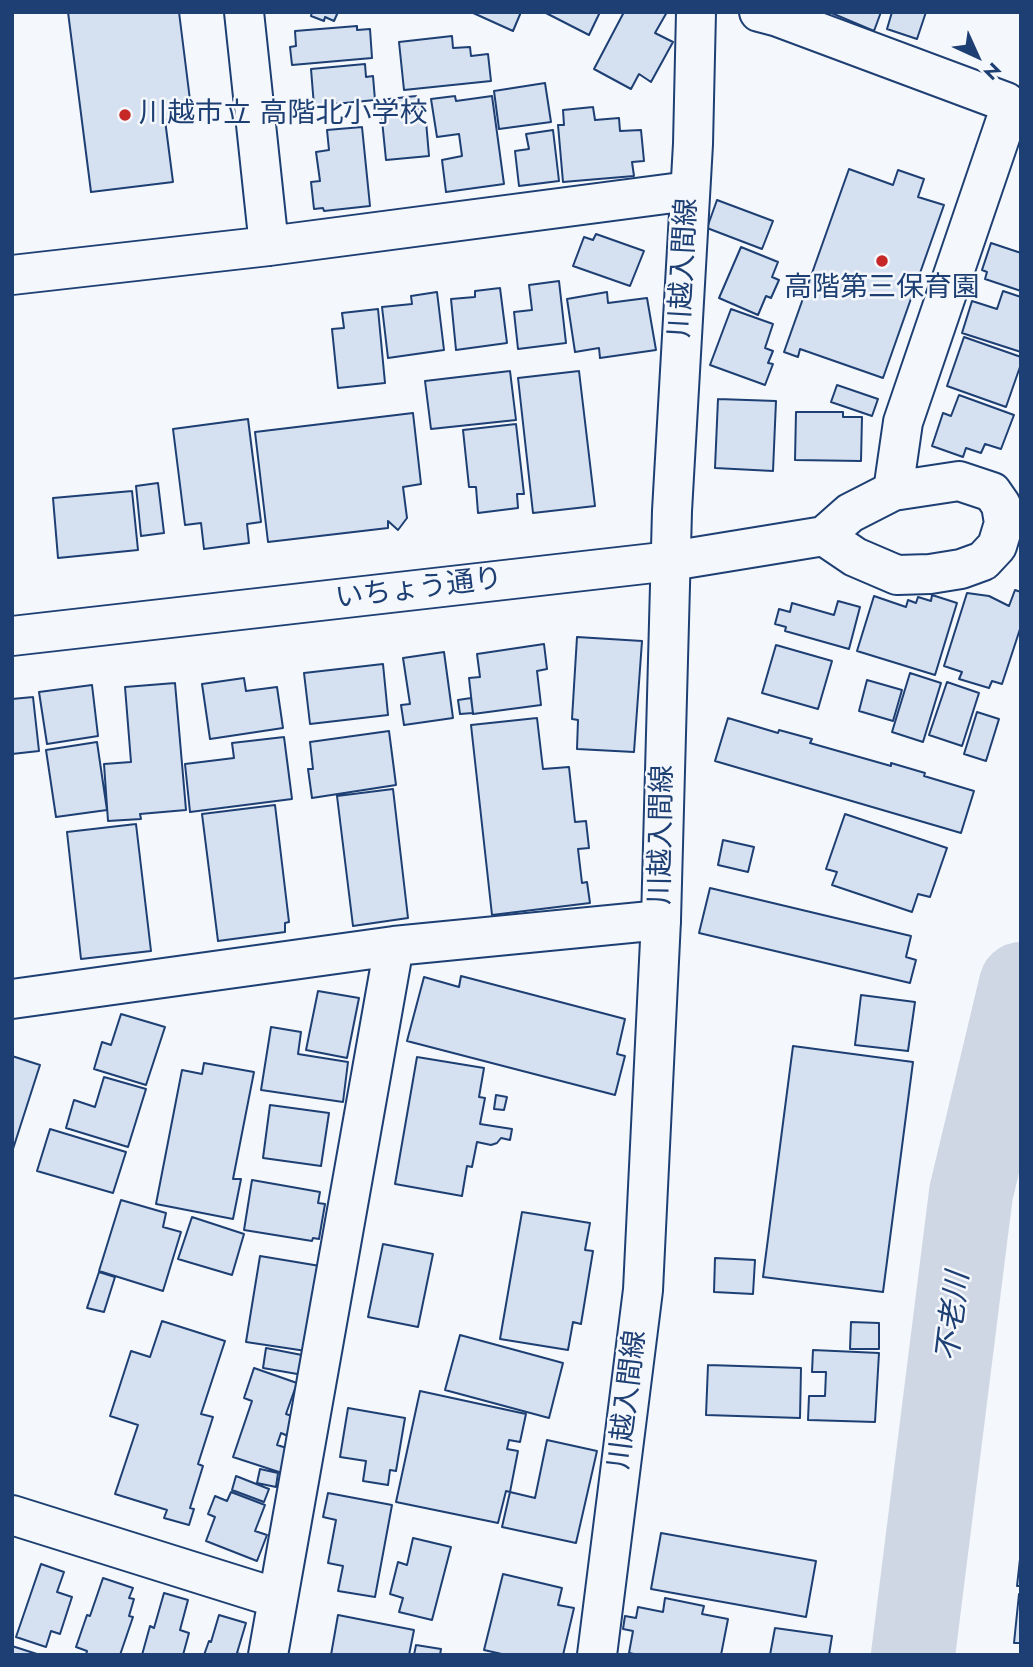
<!DOCTYPE html>
<meta charset="utf-8">
<style>
body{margin:0}
#map{position:relative;width:1033px;height:1667px;overflow:hidden;background:#f4f7fb;font-family:Jost,sans-serif}
canvas{display:block}
.frame{position:absolute;inset:0;border:14px solid #1d3f73;pointer-events:none}
.north{position:absolute;left:942px;top:21px;width:70px;height:70px;-webkit-text-stroke:5px #f4f7fb;paint-order:stroke;rotate:135deg;font-size:19px;font-weight:700;line-height:28px;text-align:center;color:#1d3f73}
.north::after{content:'';display:block;margin:auto;width:24px;height:32px;background:#1d3f73;clip-path:polygon(50% 0,100% 100%,50% 72%,0 100%)}
</style>
<div id="map">
<canvas width="1033" height="1667"></canvas>
<div class="frame"></div>
<div class="north">N</div>
</div>
<script>
const g = document.querySelector('canvas').getContext('2d');
g.lineJoin = 'round';
function toPath(rows) {
  const path = new Path2D();
  for (const r of rows) {
    path.moveTo(r[0], r[1]);
    for (let i = 2; i < r.length; i += 2) path.lineTo(r[i], r[i + 1]);
  }
  return path;
}
function trace(path, color, width, dash) {
  g.strokeStyle = color;
  g.lineWidth = width;
  g.lineCap = dash ? 'butt' : 'round';
  g.setLineDash(dash || []);
  g.stroke(path);
}
function fill(path, color) {
  g.fillStyle = color;
  g.fill(path, 'evenodd');
}
function write(font, color, halo, rows, align = 'center') {
  g.font = font + ' Jost,"Noto Sans JP",sans-serif';
  g.lineWidth = 5;
  g.setLineDash([]);
  g.textBaseline = 'middle';
  g.strokeStyle = halo;
  g.fillStyle = color;
  for (const [text, x, y, turn = 0] of rows) {
    g.save();
    g.translate(x, y);
    g.rotate((+turn || 0) * Math.PI / 180);
    g.textAlign = isNaN(turn) ? turn : align;
    if (halo) g.strokeText(text, 0, 0);
    g.fillText(text, 0, 0);
    g.restore();
  }
}
trace(toPath([
 [913,1655,971,1193,1021,984]
]), '#cfd7e4', 84);
const building = toPath([
 [68,12,179,12,192,116,165,120,173,182,91,192,68,12],
 [312,12,338,12,334,21,325,17,324,21,311,16,312,12],
 [471,12,521,12,513,31,471,12],
 [544,12,600,12,589,35,544,12],
 [624,12,667,12,655,33,673,42,651,82,639,74,631,89,594,69,624,12],
 [829,12,881,12,874,31,829,12],
 [892,12,926,12,917,39,887,29,892,12],
 [357,26,357,30,370,29,372,58,292,65,290,47,296,46,295,31,357,26],
 [452,36,453,48,470,47,471,56,488,54,491,81,404,90,399,42,452,36],
 [365,64,366,77,373,76,375,100,314,106,311,69,365,64],
 [545,83,551,122,499,129,494,91,545,83],
 [416,96,419,122,426,121,429,156,386,160,380,100,416,96],
 [455,96,456,101,492,96,504,184,446,192,442,160,462,156,459,134,437,137,431,99,455,96],
 [593,107,595,120,619,118,620,131,641,130,644,161,632,162,634,176,563,182,558,125,564,125,563,110,593,107],
 [362,127,370,206,324,211,323,208,314,209,311,182,320,181,316,152,329,150,327,130,362,127],
 [553,130,559,181,519,186,515,151,529,149,526,134,553,130],
 [849,169,893,185,898,170,924,179,918,197,944,205,883,378,800,349,798,357,784,352,849,169],
 [717,200,773,221,762,249,707,228,717,200],
 [596,234,644,251,630,286,573,266,584,237,593,240,596,234],
 [991,243,1021,253,1021,291,985,279,987,272,982,270,991,243],
 [741,247,778,262,772,277,779,280,771,298,766,296,758,315,719,298,741,247],
 [559,281,566,343,518,349,514,312,532,310,529,285,559,281],
 [500,288,507,343,456,350,451,299,475,297,475,291,500,288],
 [1003,291,1021,297,1021,352,962,333,972,301,997,309,1003,291],
 [437,292,444,350,388,358,382,307,412,304,411,296,437,292],
 [607,292,608,303,647,298,656,350,600,358,599,348,575,352,567,299,607,292],
 [378,309,385,383,338,388,332,329,344,328,342,313,378,309],
 [731,309,773,324,765,348,773,351,768,363,773,364,765,385,710,365,731,309],
 [964,337,1021,357,1021,364,1006,407,947,386,964,337],
 [510,371,516,420,431,429,425,381,510,371],
 [579,371,595,506,533,513,518,378,579,371],
 [837,385,878,399,872,416,831,402,837,385],
 [959,395,1014,415,1001,449,985,444,981,453,966,448,963,457,932,446,943,413,951,416,959,395],
 [718,399,776,401,773,471,715,468,718,399],
 [796,412,843,412,843,417,862,417,861,461,795,460,796,412],
 [413,413,421,484,403,487,407,518,398,530,388,521,388,528,268,542,255,432,413,413],
 [248,419,261,522,247,524,249,543,204,549,201,523,185,525,173,429,248,419],
 [516,424,524,494,517,494,518,508,478,513,476,487,469,487,463,430,516,424],
 [158,483,164,533,141,536,136,486,158,483],
 [132,491,138,550,58,558,53,498,132,491],
 [1015,590,1021,592,1021,626,1002,684,992,681,989,688,959,679,962,672,944,666,967,593,989,596,1009,606,1015,590],
 [932,595,957,603,935,675,857,651,874,596,906,607,908,600,916,603,918,597,931,601,932,595],
 [838,601,860,607,849,649,785,631,786,627,775,624,779,609,790,612,792,603,834,615,838,601],
 [577,637,642,641,634,752,577,749,578,720,572,719,577,637],
 [544,644,547,669,537,671,541,705,473,714,469,678,480,677,477,654,544,644],
 [776,645,832,661,818,709,762,693,776,645],
 [444,652,453,718,404,725,401,705,410,704,403,658,444,652],
 [383,664,388,715,310,724,304,673,383,664],
 [910,673,941,683,923,742,892,732,910,673],
 [244,678,246,691,277,687,283,728,210,739,202,684,244,678],
 [867,680,902,690,893,721,859,711,867,680],
 [947,682,979,693,962,746,929,735,947,682],
 [175,683,186,810,140,814,141,819,108,821,104,764,131,762,125,687,175,683],
 [92,685,98,736,47,744,39,692,92,685],
 [33,697,39,751,12,754,12,699,33,697],
 [471,698,473,713,460,714,458,700,471,698],
 [977,712,999,719,986,761,964,754,977,712],
 [537,718,543,769,569,767,575,822,586,821,589,848,578,849,582,883,587,882,590,903,492,915,471,725,537,718],
 [728,718,778,733,779,730,812,739,810,743,891,766,891,763,925,773,924,776,974,791,961,833,715,761,728,718],
 [389,731,396,785,312,798,308,769,313,769,310,742,389,731],
 [284,737,292,799,190,812,185,764,234,758,232,743,284,737],
 [97,742,107,810,56,817,46,750,97,742],
 [393,789,408,918,353,926,337,796,393,789],
 [275,805,289,922,285,923,285,932,218,941,202,814,275,805],
 [845,814,947,848,930,897,918,894,912,912,832,885,837,872,826,869,845,814],
 [136,824,151,951,81,959,67,832,136,824],
 [723,840,754,847,748,872,718,865,723,840],
 [710,888,911,936,906,957,916,960,910,983,699,933,710,888],
 [461,976,625,1019,617,1054,625,1056,615,1095,407,1041,424,977,459,987,461,976],
 [318,991,359,998,347,1058,306,1050,318,991],
 [861,995,915,1002,908,1051,855,1045,861,995],
 [121,1014,165,1027,146,1085,94,1069,102,1042,111,1045,121,1014],
 [271,1027,301,1032,298,1054,348,1062,343,1102,261,1090,271,1027],
 [793,1046,913,1062,883,1292,763,1277,793,1046],
 [12,1056,40,1065,12,1152,12,1056],
 [417,1057,484,1068,479,1097,485,1098,480,1124,512,1129,510,1140,501,1138,497,1143,491,1145,477,1142,472,1167,467,1166,462,1196,395,1184,417,1057],
 [204,1063,254,1072,233,1179,241,1179,233,1219,156,1204,182,1070,202,1074,204,1063],
 [104,1077,146,1089,128,1147,66,1128,74,1100,95,1107,104,1077],
 [496,1095,507,1097,504,1110,494,1109,496,1095],
 [270,1105,329,1113,321,1166,263,1158,270,1105],
 [50,1129,126,1152,113,1193,37,1171,50,1129],
 [252,1180,320,1192,318,1203,325,1204,319,1239,313,1238,312,1241,244,1230,252,1180],
 [121,1200,166,1213,163,1227,181,1232,163,1291,99,1271,121,1200],
 [522,1212,590,1223,585,1250,593,1251,581,1324,573,1322,568,1350,500,1339,522,1212],
 [192,1217,244,1234,232,1275,178,1259,192,1217],
 [383,1244,433,1254,418,1327,368,1317,383,1244],
 [260,1256,320,1266,306,1351,246,1342,260,1256],
 [715,1258,755,1260,753,1294,714,1292,715,1258],
 [99,1272,115,1277,104,1312,87,1308,99,1272],
 [162,1321,225,1341,201,1414,213,1417,198,1464,203,1466,190,1508,194,1509,189,1525,164,1518,167,1510,115,1494,138,1425,110,1416,131,1351,150,1357,162,1321],
 [851,1322,879,1323,879,1349,850,1349,851,1322],
 [460,1335,563,1363,549,1418,445,1390,460,1335],
 [266,1348,307,1356,303,1375,263,1368,266,1348],
 [813,1350,879,1353,875,1422,808,1420,809,1396,825,1396,826,1372,812,1372,813,1350],
 [708,1365,801,1368,800,1418,706,1415,708,1365],
 [254,1368,297,1383,286,1414,295,1417,288,1436,281,1433,277,1445,290,1449,282,1473,233,1457,252,1401,244,1398,254,1368],
 [420,1391,526,1414,520,1442,509,1440,507,1449,518,1451,510,1492,506,1491,498,1523,396,1502,420,1391],
 [348,1408,405,1418,396,1471,390,1470,388,1485,363,1481,366,1461,340,1457,348,1408],
 [547,1440,597,1451,576,1543,502,1527,510,1492,535,1498,547,1440],
 [260,1469,278,1473,276,1487,257,1483,260,1469],
 [236,1476,269,1489,264,1502,232,1490,236,1476],
 [231,1492,265,1505,255,1531,267,1535,257,1561,206,1541,215,1517,208,1514,215,1496,227,1501,231,1492],
 [328,1493,392,1505,375,1597,338,1591,343,1566,328,1563,336,1520,323,1517,328,1493],
 [661,1533,816,1561,806,1617,651,1589,661,1533],
 [413,1538,451,1547,432,1620,399,1612,403,1598,390,1594,398,1562,407,1565,413,1538],
 [1021,1550,1021,1586,1017,1586,1021,1550],
 [41,1564,64,1572,57,1592,72,1597,60,1634,51,1631,46,1647,16,1637,41,1564],
 [503,1574,562,1588,558,1605,574,1608,563,1655,506,1655,484,1650,503,1574],
 [103,1578,133,1588,129,1598,134,1599,129,1616,133,1617,120,1655,86,1655,87,1651,76,1647,87,1615,90,1616,103,1578],
 [164,1593,188,1600,180,1630,189,1633,183,1655,142,1655,150,1626,154,1628,164,1593],
 [1019,1594,1021,1594,1021,1643,1014,1643,1019,1594],
 [665,1598,704,1606,702,1614,728,1619,721,1655,639,1655,629,1653,633,1631,623,1629,625,1616,636,1618,638,1607,663,1612,665,1598],
 [219,1615,246,1623,237,1653,244,1655,204,1655,209,1641,211,1642,219,1615],
 [338,1615,414,1630,409,1655,331,1655,338,1615],
 [775,1628,832,1636,829,1655,770,1655,775,1628],
 [416,1645,441,1649,440,1655,414,1655,416,1645],
 [12,1646,40,1655,12,1655,12,1646]
]);
fill(building, '#d5e0f0');
trace(building, '#1d3f73', 2);
const minor = toPath([
 [244,12,269,246],
 [759,12,778,17,1006,102,1010,108,903,422,893,491],
 [12,275,269,246,689,191],
 [12,636,671,561,824,536,850,513,893,491,959,481,992,492,1001,505,1004,523,997,546,983,561,961,569,930,574,897,575,855,557,824,536],
 [12,999,394,946,661,920],
 [12,1515,277,1598],
 [268,1655,394,946]
]);
const major = toPath([
 [597,1655,643,1290,661,920,672,511,693,144,696,12]
]);
trace(minor, '#1d3f73', 42);
trace(major, '#1d3f73', 42);
trace(minor, '#f4f7fb', 38);
trace(major, '#f4f7fb', 38);
for (const [x, y, r, color] of [
 [125,115,7,"#c62828"],
 [882,261,7,"#c62828"]
]) {
  const dot = new Path2D();
  dot.arc(x, y, r, 0, 2 * Math.PI);
  g.fillStyle = color;
  g.fill(dot);
  trace(dot, '#f4f7fb', 2.5);
}
write('28px', '#1d3f73', '#f4f7fb', [
 ["川越市立 高階北小学校",139,115],
 ["高階第三保育園",882,289,"center"]
], 'left');
write('28px', '#1d3f73', '#f4f7fb', [
 ["川越入間線",685,268,-87],
 ["いちょう通り",419,590,-7],
 ["川越入間線",663,835,-89],
 ["川越入間線",629,1400,-83]
]);
write('italic 30px', '#1d3f73', '#f4f7fb', [
 ["不老川",955,1317,-83]
]);
</script>
